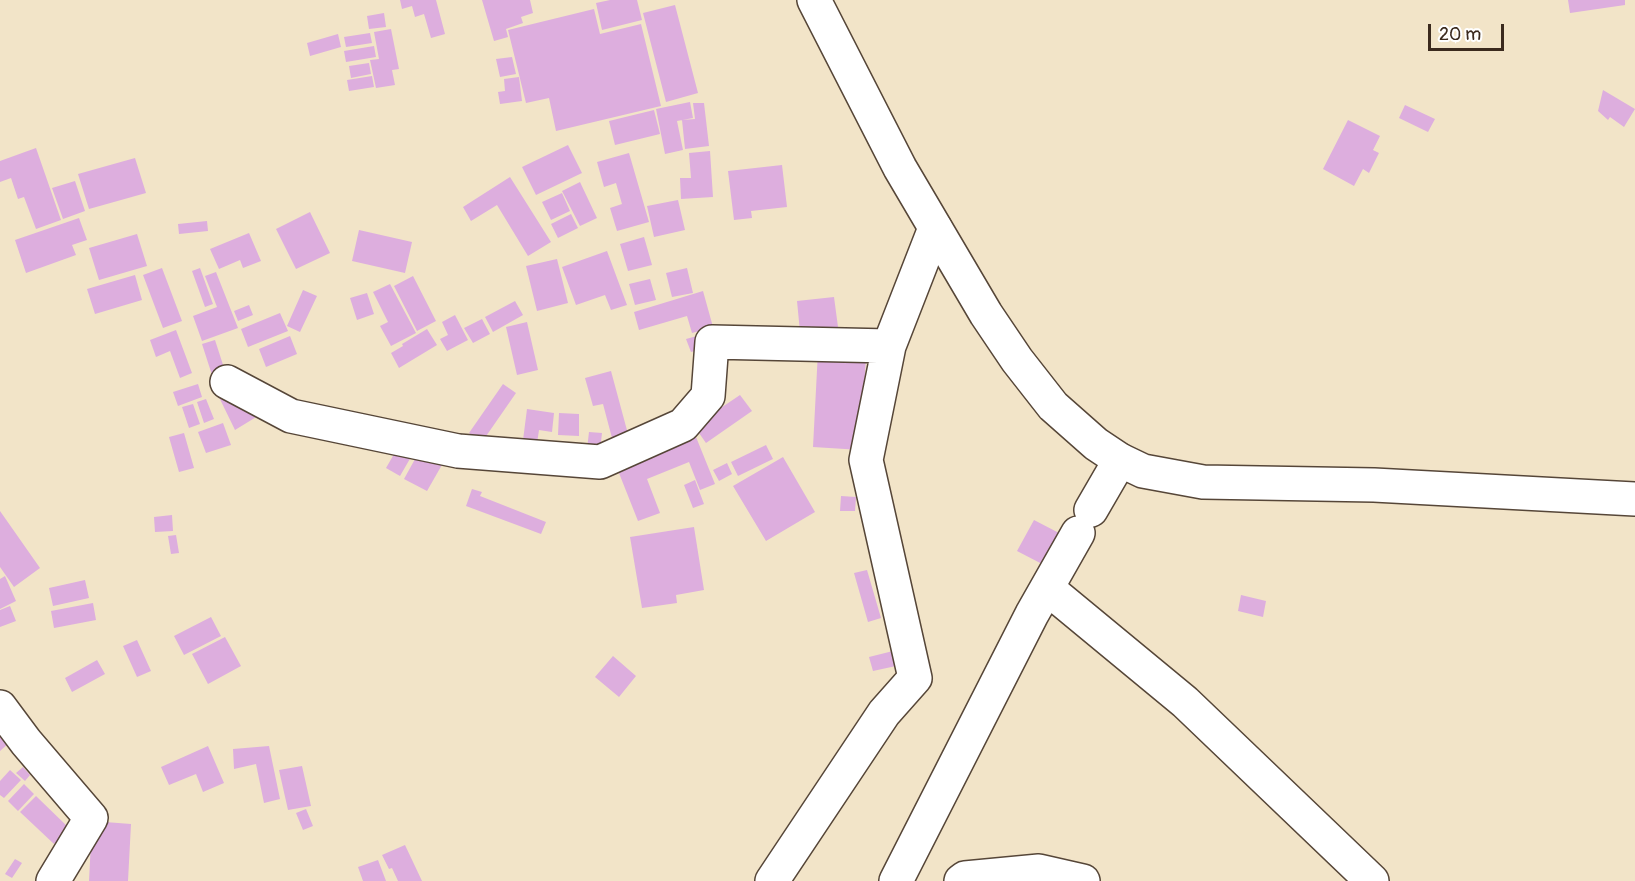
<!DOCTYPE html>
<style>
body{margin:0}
#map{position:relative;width:1635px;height:881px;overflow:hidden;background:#f2e4c8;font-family:Pangolin,sans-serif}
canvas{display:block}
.scale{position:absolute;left:1428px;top:24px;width:76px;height:27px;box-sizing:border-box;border:3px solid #3b2a1e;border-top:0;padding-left:8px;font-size:18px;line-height:21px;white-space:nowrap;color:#3b2a1e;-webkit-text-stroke:4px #fff;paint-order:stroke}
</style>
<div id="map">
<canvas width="1635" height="881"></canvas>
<div class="scale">20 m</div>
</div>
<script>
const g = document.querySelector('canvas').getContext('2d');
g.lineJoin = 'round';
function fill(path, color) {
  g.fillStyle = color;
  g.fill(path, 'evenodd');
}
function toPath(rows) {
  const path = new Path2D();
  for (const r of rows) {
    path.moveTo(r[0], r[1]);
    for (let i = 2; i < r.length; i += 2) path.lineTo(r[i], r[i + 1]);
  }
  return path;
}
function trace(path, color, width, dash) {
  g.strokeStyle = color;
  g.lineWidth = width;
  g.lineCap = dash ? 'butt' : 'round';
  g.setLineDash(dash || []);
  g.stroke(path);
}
fill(toPath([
 [400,0,436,0,445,34,431,38,424,14,415,17,412,6,402,9],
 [482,0,530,0,533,13,521,17,523,23,506,29,508,37,494,41],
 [610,0,637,0,642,20,602,30,596,3],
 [1568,0,1625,0,1625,5,1570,13],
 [675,5,698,93,666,102,643,13],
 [594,9,600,34,641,24,661,106,556,131,549,98,526,103,508,30],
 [384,13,386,27,369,29,367,16],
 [391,29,399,69,392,70,395,85,376,88,370,60,379,59,374,32],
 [370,33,372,43,346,47,344,37],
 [338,34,341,47,310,56,307,43],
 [374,46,376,57,346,62,344,51],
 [512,57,516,74,500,77,496,59],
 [369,63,371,74,351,78,349,66],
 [372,76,374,87,349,91,347,80],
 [519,77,522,101,500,104,498,92,505,91,504,79],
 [1603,90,1635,109,1624,127,1610,117,1608,120,1598,111],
 [690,102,693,118,677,121,683,150,665,154,656,109],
 [693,103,704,103,709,146,685,149,682,120,695,119],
 [1405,105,1435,119,1428,132,1399,118],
 [654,110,660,134,615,145,609,121],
 [1348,120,1380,136,1373,150,1379,153,1369,173,1363,169,1354,186,1323,169],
 [568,145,582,173,536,195,522,167],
 [36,148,61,220,36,229,24,197,18,199,11,178,0,182,0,161],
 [710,151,713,197,681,199,680,178,691,178,689,153],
 [629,153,649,222,617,231,610,208,622,204,616,183,604,187,597,162],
 [135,158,146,193,89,209,78,174],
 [782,165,787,207,751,211,752,218,734,220,728,171],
 [510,177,551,242,528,256,497,205,471,221,463,207],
 [75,181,85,211,63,219,52,188],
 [580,182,597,218,580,226,562,191],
 [562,193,570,211,551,220,542,202],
 [678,200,685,230,654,237,647,206],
 [310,212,330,253,296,269,276,229],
 [571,214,578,228,558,238,551,224],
 [79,218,87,240,72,245,76,255,26,273,15,240],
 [207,221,208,231,179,234,178,224],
 [359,230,412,242,405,273,352,261],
 [249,233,261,261,243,268,240,260,219,269,210,249],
 [137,234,147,266,99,280,89,248],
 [644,237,652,265,628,271,620,244],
 [607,251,627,305,611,310,605,295,576,305,562,267],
 [557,259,568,303,537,311,526,266],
 [162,268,182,321,163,328,143,275],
 [200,268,213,304,205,307,192,271],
 [687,268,693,293,672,297,666,273],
 [216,272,238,328,202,341,193,316,217,307,205,276],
 [135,275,142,300,95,314,87,289],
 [413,276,436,321,417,331,394,286],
 [650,279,656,300,635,305,629,284],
 [390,284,416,333,391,346,380,326,388,322,373,292],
 [303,290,317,296,300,332,287,326],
 [703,291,713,327,692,333,687,316,639,330,634,312],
 [367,293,374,314,357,320,350,298],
 [834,297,838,327,800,332,797,301],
 [515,301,523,315,493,332,485,317],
 [249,305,253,315,238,321,234,311],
 [280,313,288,331,248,347,241,329],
 [455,315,468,340,447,351,440,339,448,335,442,322],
 [482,319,490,334,473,343,464,328],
 [527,322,538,370,517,375,506,327],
 [427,329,437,345,399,368,391,353,403,346,402,344],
 [176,330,192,373,180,378,170,351,156,357,150,340],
 [708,333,712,346,691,352,686,339],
 [290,336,297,354,266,367,259,349],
 [215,340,225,371,212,375,202,344],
 [818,351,866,355,861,450,813,447],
 [611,371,628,434,612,438,603,404,593,406,585,378],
 [198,384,202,397,178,406,173,392],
 [503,384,516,393,482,442,469,433],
 [217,393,266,411,235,430],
 [740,395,752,411,706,443,694,426],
 [206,399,214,419,204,423,197,402],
 [193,404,200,424,189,428,182,407],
 [527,409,554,413,552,432,539,430,536,450,522,448],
 [559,413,579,414,579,436,558,435],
 [223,423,231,445,206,453,198,432],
 [589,432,602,433,599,459,587,449],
 [694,432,715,484,700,490,689,462,647,479,660,513,638,521,615,463],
 [184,433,194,468,179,472,169,437],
 [766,445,773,459,738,476,731,462],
 [397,449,411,457,400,476,386,468],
 [420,450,443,463,427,491,404,479],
 [783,457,815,512,766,541,733,486],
 [727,463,732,474,719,481,713,470],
 [695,480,704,504,693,508,684,485],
 [472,489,482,492,480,496,546,522,541,534,466,506],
 [841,496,856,497,855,511,840,511],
 [0,511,40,568,14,587,0,567],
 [172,515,173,531,155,532,154,517],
 [1034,520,1061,534,1044,565,1017,551],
 [694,527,704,590,676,595,677,603,642,608,630,537],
 [176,535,179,553,171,554,168,536],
 [867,570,881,618,868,622,854,573],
 [5,576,16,601,0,609,0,579],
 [85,580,89,598,53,606,49,588],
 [1241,595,1266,601,1263,617,1238,611],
 [93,603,96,620,54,628,51,611],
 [10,606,16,621,0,627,0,610],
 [211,617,221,636,184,655,174,636],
 [225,637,241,666,208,684,192,654],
 [137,640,151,671,137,677,123,646],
 [893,651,896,666,873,671,869,657],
 [613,656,636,676,619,697,595,677],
 [97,660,105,674,72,692,65,678],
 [0,713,19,734,0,751],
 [208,746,224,783,203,792,196,774,169,785,161,767],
 [269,746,280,799,264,803,256,764,234,769,233,749],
 [302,766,311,806,288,810,279,770],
 [23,767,30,775,25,781,16,773],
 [10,770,21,780,4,798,0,795,0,781],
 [24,784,34,794,18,811,8,801],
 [36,796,69,828,54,844,20,812],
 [306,809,313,826,303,830,296,813],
 [92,821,131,824,128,881,89,881],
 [405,845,422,881,398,881,392,868,389,869,382,855],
 [15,859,22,863,12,878,5,874],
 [378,860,386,881,363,881,358,867]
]), '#ddaede');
const minor = toPath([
 [227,382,291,416,458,451,600,462,683,425,708,396,712,342,889,346],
 [1091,510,1120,460],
 [1047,588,1185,702,1372,881],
 [0,707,26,742,91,818,53,881],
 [772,881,884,713,915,678,866,460,889,346,935,228],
 [896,881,1032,614,1078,533],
 [961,881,965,878,1039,871,1083,881]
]);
const major = toPath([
 [814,0,900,168,986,314,1017,360,1053,406,1096,444,1120,460,1143,471,1203,482,1374,485,1635,499]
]);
trace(minor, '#564638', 36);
trace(major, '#564638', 36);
trace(minor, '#fff', 33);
trace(major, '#fff', 33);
</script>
